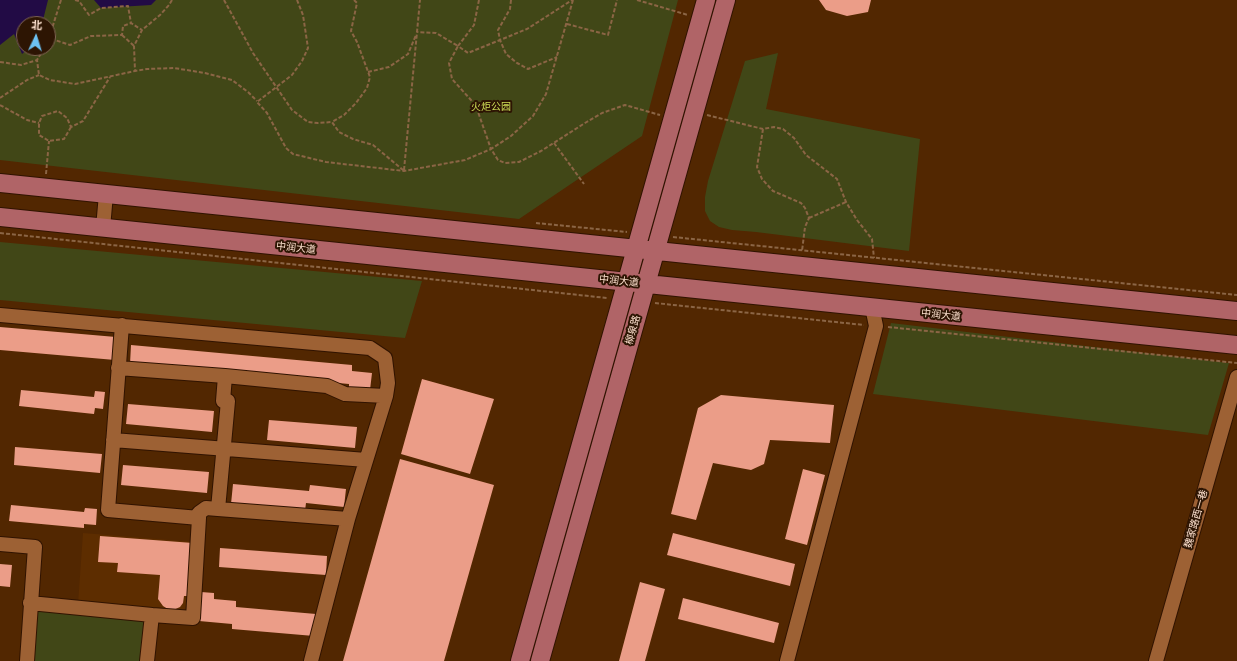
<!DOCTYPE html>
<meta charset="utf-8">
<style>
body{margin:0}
#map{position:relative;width:1237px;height:661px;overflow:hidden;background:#522701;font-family:"Public Sans","Noto Sans SC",sans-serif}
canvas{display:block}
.north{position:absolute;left:16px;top:16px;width:40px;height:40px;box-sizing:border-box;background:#2d1503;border:1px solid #816755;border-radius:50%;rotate:4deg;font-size:11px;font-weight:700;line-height:16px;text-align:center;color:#ffe3d1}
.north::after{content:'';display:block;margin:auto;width:14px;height:18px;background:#6dc2f3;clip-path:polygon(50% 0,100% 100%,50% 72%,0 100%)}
</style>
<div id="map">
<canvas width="1237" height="661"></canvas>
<div class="north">北</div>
</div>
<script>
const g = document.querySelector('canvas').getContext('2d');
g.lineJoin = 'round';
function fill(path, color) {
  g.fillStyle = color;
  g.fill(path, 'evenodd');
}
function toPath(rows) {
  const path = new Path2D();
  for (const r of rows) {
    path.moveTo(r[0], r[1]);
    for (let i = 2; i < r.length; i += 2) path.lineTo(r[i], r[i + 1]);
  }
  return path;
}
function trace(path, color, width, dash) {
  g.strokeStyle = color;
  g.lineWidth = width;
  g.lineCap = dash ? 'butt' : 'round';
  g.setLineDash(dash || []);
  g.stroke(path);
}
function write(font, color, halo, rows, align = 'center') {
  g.font = font + ' "Public Sans","Noto Sans SC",sans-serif';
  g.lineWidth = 4;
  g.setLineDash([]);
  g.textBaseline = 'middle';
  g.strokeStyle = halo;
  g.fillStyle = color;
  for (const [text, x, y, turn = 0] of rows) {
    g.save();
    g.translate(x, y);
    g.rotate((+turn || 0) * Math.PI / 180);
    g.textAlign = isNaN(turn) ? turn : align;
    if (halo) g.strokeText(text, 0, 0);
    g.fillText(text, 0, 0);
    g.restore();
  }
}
fill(toPath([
 [83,533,194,542,189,613,78,604]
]), '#5d2d00');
fill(toPath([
 [0,0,678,0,642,136,519,219,0,160],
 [24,24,48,24,48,48,24,48],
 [778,53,766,109,920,139,909,251,756,232,732,230,719,227,710,221,705,211,705,197,708,181,745,61],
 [0,242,422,281,405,338,0,300],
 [891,323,1229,363,1208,435,873,394],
 [30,603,152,615,147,661,27,661]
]), '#414717');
fill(toPath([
 [0,0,48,0,42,24,24,24,24,48,29,48,22,54,14,34,0,45],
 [94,0,156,0,151,5,101,8]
]), '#220b45');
fill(toPath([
 [819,0,871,0,868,12,847,16,826,10],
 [0,327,116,337,115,360,0,350],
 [131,345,352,365,352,371,372,373,370,390,349,388,349,384,130,364],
 [422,379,494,399,470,474,401,454],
 [21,390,94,397,95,391,105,392,103,409,95,408,94,414,19,406],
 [721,395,834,405,830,443,770,440,764,464,751,470,713,463,696,520,671,514,698,408],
 [128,404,214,411,212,432,126,424],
 [269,420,357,427,355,448,267,440],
 [15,447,102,454,100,473,14,465],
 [400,459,494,485,444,661,343,661],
 [123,465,209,472,207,493,121,485],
 [803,469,825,475,807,545,785,539],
 [233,484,309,491,310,485,346,489,344,507,306,503,305,511,231,504],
 [11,505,84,512,85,508,97,509,96,525,84,524,84,528,9,521],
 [673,533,795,564,790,586,667,555],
 [100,536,193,543,189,596,184,596,183,603,180,607,171,611,163,606,158,599,160,575,117,572,118,563,98,562],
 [220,548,327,556,326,575,219,567],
 [0,564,12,565,10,587,0,586],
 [640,582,665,589,645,661,619,661],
 [201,592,214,593,214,599,236,601,236,607,316,614,314,636,232,629,232,624,199,621],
 [683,598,779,623,774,643,678,619]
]), '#eb9d88');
const minor = toPath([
 [103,228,106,194],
 [0,315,370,348,385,358,388,383,386,396,348,519,311,661],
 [122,325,108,510,199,518,193,618,152,615],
 [118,368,225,376,223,401,228,401,218,509,206,508,199,513,199,518],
 [225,376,327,386,345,394,386,396],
 [113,440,366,460],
 [218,509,348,519],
 [0,544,35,547,27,661],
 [30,603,152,615,147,661],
 [787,661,876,326,872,307],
 [1156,661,1237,377]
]);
const major = toPath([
 [0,183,1237,311],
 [0,217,1237,345],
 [520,661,706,0],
 [540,661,726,0]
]);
trace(minor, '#301300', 16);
trace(major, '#301300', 20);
trace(toPath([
 [61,0,49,38,70,45,91,36,122,35,123,26,131,23],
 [75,0,79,1,89,15,101,8,128,6,131,23,142,30],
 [172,0,169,5,160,15,142,30,134,46,135,71,147,69,174,68,205,73,232,80,248,92,257,101],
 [224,0,253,53,292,110,308,122,318,123,332,122],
 [297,0,303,15,308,48,302,61,292,75,257,102,267,113,286,148,293,154,326,162,404,171,465,160,491,149,478,112,471,100,452,79,449,63,458,46,436,33,417,32],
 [354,0,357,3,351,31,357,42,370,77,367,88,356,103,344,115,332,122,339,132,353,139,373,145,403,170],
 [479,0,474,25,458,46,468,53,527,29,572,0],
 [511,0,510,9,498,30,500,40,506,54,517,63,528,69,557,57],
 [573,0,546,94,533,116,511,136,491,149,498,160,505,163,519,162,541,151,585,123,602,113,625,105,660,115],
 [637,0,688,15],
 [567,24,608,35,617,0],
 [122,35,134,46],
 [44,48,37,60,39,75,50,80,75,84,135,71],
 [0,62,21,65,37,60],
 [368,72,389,67,408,54,416,35],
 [0,98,27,80,39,75],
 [0,105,27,120,39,123],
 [707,115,763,129,774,127,783,129,794,138,806,155,837,179,846,202,857,220,872,239,874,258],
 [71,127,64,139,49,141,39,135,39,123,42,116,58,111,67,118,71,127,83,121,110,77],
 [763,129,757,167,762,179,773,191,801,203,805,208,809,218,805,227,802,251],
 [554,143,584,184],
 [404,170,420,0],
 [46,174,49,141],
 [809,218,846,202],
 [536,223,627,232],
 [0,233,607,298],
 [673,237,1237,295],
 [655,303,864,325],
 [888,327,1237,363]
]), '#8b6545', 2, [4, 2]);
trace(minor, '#9d6134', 14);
trace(major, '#b06467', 18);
write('10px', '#cdde57', '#2d1503', [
 ["火炬公园",491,107]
]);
write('10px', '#ffe3d1', '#2d1503', [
 ["中润大道",296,248,6],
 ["中润大道",619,281,6],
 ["中润大道",941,315,6],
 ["柳泉路",633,330,-74],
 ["魏家路西一巷",1196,519,-74]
]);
</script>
